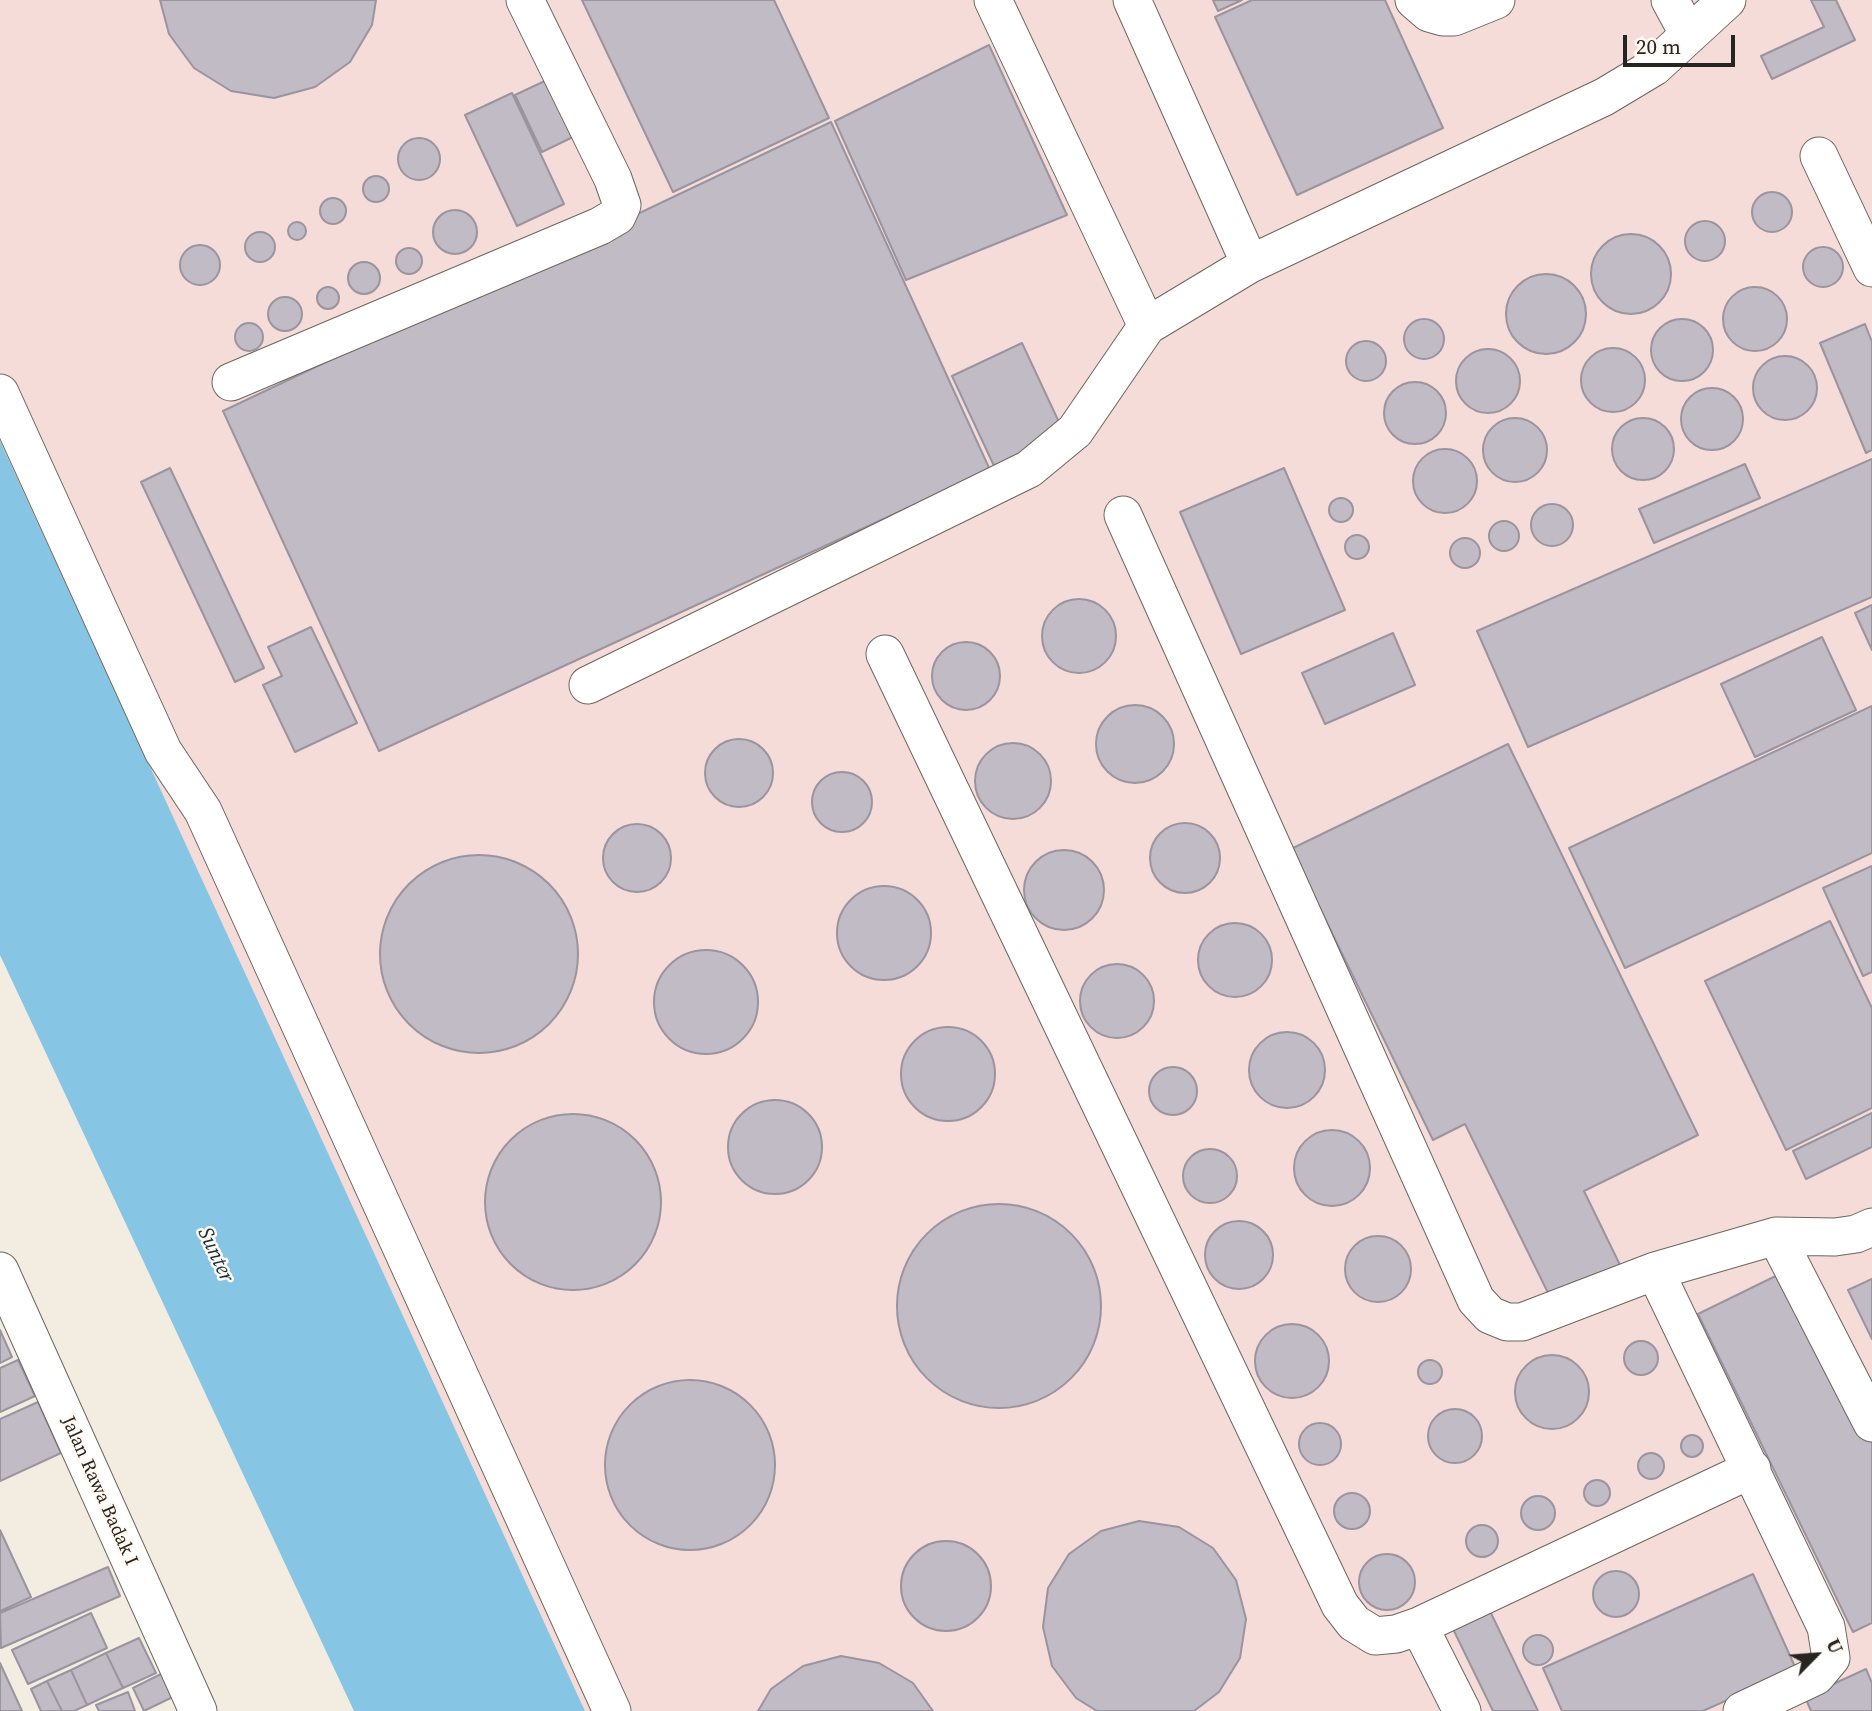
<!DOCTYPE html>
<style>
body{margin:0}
#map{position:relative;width:1872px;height:1711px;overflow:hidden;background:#f2ece1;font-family:"Source Serif 4",serif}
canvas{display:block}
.north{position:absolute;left:1781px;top:1620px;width:70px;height:70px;-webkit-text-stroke:5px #fff9f1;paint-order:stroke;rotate:65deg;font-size:19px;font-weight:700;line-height:28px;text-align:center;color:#272521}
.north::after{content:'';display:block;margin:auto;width:24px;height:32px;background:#272521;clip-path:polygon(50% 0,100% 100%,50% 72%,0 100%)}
.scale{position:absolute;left:1623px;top:35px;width:112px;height:32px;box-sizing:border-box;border:4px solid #272521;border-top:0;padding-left:9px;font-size:21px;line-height:24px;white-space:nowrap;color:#272521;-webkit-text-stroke:5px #fff9f1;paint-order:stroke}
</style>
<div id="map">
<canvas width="1872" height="1711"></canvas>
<div class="north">U</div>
<div class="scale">20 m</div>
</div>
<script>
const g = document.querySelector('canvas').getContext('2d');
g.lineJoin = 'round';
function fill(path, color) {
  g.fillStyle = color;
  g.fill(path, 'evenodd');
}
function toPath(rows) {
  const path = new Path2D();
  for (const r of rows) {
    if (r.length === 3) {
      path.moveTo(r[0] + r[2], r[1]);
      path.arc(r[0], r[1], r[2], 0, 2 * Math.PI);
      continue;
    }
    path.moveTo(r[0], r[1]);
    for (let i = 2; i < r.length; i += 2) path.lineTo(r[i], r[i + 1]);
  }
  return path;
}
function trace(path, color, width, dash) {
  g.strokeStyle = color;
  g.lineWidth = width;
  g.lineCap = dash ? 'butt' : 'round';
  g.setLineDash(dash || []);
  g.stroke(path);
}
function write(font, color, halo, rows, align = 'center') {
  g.font = font + ' "Source Serif 4",serif';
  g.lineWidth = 5;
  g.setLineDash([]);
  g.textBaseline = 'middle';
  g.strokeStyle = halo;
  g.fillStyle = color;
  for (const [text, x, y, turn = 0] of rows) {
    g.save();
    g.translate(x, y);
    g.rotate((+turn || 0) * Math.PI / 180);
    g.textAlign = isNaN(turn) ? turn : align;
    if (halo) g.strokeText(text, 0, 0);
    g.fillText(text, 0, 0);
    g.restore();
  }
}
fill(toPath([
 [0,0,1872,0,1872,1711,585,1711,0,441]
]), '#f6dcd8');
fill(toPath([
 [0,441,585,1711,354,1711,0,955]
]), '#87c5e4');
const building = toPath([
 [160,0,376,0,372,25,350,62,315,87,274,98,231,91,194,68,169,34,160,0],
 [582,0,774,0,829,118,673,192,582,0],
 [1213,0,1242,0,1218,11,1213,0],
 [1252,0,1385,0,1443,128,1297,195,1215,17,1252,0],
 [1811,0,1836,0,1855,40,1772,79,1761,56,1824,27,1811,0],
 [989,45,1067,215,906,280,835,121,989,45],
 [549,79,575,136,542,152,515,95,549,79],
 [512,93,564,204,517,226,465,115,512,93],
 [831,122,990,470,379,751,223,411,831,122],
 [419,159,21],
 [376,189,13],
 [1772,212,20],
 [333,211,13],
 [455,232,22],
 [1705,241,20],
 [297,231,9],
 [260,247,15],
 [1631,274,40],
 [200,265,20],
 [1823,267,20],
 [409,261,13],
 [364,278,16],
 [1546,314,40],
 [328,298,11],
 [1755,319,32],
 [285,314,17],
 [1682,350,31],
 [1424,339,20],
 [249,337,14],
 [1865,324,1872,342,1872,450,1866,453,1820,343,1865,324],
 [1366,361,20],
 [1022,343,1065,435,995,468,952,376,1022,343],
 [1613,380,32],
 [1488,381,32],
 [1785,388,32],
 [1415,413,31],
 [1712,419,31],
 [1643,449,31],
 [1515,450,32],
 [1445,481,32],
 [1872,459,1872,597,1528,747,1477,631,1872,459],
 [1745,464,1760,498,1654,543,1639,509,1745,464],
 [170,468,264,668,235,682,141,482,170,468],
 [1284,468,1345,610,1241,654,1180,512,1284,468],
 [1341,510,12],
 [1552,525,21],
 [1504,536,15],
 [1357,547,12],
 [1465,553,15],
 [1079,636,37],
 [1872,605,1872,650,1855,613,1872,605],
 [311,627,357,723,295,752,263,685,282,676,268,647,311,627],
 [1393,633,1415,685,1325,724,1302,673,1393,633],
 [1822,637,1856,710,1755,757,1721,684,1822,637],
 [966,676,34],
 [1135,744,39],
 [1872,706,1872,853,1625,968,1569,848,1872,706],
 [739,773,34],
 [1013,781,38],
 [1508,744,1698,1135,1584,1191,1620,1265,1551,1299,1465,1124,1433,1140,1291,849,1508,744],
 [842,802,30],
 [1185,858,35],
 [637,858,34],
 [1064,890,40],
 [479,954,99],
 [1872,866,1872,972,1863,976,1823,888,1872,866],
 [884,933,47],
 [1830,921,1872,1008,1872,1108,1786,1150,1705,981,1830,921],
 [1235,960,37],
 [706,1002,52],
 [1117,1001,37],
 [948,1074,47],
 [1287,1070,38],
 [1173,1091,24],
 [775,1147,47],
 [1872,1113,1872,1147,1806,1179,1793,1151,1872,1113],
 [573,1202,88],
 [1332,1168,38],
 [1210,1176,27],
 [999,1306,102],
 [1239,1255,34],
 [1378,1269,33],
 [1790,1269,1872,1437,1872,1623,1853,1632,1698,1314,1790,1269],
 [1872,1279,1872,1339,1848,1290,1872,1279],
 [1292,1361,37],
 [0,1330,12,1357,0,1363,0,1330],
 [1641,1358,17],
 [1552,1392,37],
 [18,1360,35,1396,0,1412,0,1368,18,1360],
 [1430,1372,12],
 [690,1465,85],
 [38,1402,61,1453,0,1481,0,1419,38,1402],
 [1455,1436,27],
 [1320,1444,21],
 [1692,1446,11],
 [1651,1466,13],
 [1597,1493,13],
 [1352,1511,18],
 [1538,1513,17],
 [1139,1521,1179,1527,1213,1548,1236,1580,1246,1619,1240,1658,1219,1692,1194,1711,1097,1711,1076,1698,1052,1666,1043,1627,1048,1588,1069,1554,1101,1531,1139,1521],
 [1482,1541,16],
 [0,1530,31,1597,0,1611,0,1530],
 [946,1586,45],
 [1387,1582,28],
 [108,1567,120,1596,1,1648,0,1613,108,1567],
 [1616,1594,23],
 [1753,1574,1796,1669,1703,1711,1562,1711,1543,1668,1753,1574],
 [1489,1609,1538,1711,1493,1711,1452,1627,1489,1609],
 [91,1613,107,1648,28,1684,12,1650,91,1613],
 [1538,1650,15],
 [139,1638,156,1673,123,1688,106,1653,139,1638],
 [106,1653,123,1688,87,1705,71,1670,106,1653],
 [841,1656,879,1663,913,1683,933,1711,758,1711,771,1689,803,1666,841,1656],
 [0,1663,22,1711,0,1711,0,1663],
 [1866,1669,1872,1683,1872,1711,1811,1711,1805,1697,1866,1669],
 [71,1670,87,1705,74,1711,62,1711,47,1681,71,1670],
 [169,1670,181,1693,144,1711,133,1688,169,1670],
 [47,1681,62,1711,41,1711,31,1689,47,1681],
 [128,1692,135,1711,99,1711,96,1705,128,1692]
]);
fill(building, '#c1bbc5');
trace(building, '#99949e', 2);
const minor = toPath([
 [993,0,1147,326],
 [1132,0,1250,264,1604,97,1654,67,1727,0],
 [1414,0,1429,13,1443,17,1454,17,1496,0],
 [1670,0,1689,35],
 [1819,156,1872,268],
 [231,382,600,226,617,216,622,205,613,179,525,0],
 [0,393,163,751,203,811,612,1711],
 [1123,515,1476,1300,1490,1315,1507,1322,1522,1322,1655,1271,1776,1236,1835,1237,1856,1234,1872,1227],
 [885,654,1340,1605,1354,1623,1375,1636,1396,1634,1419,1626,1752,1469],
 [588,685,1029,469,1075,431,1147,326,1250,264],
 [1776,1236,1872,1423],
 [0,1271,198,1711],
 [1655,1271,1826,1627,1831,1658,1816,1676,1742,1711],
 [1419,1626,1462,1711]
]);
trace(minor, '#6c665d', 39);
trace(minor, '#fff', 37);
write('19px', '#272521', '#fff9f1', [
 ["Jalan Rawa Badak I",99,1491,66]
]);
write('italic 21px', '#112f3c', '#fff9f1', [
 ["Sunter",215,1255,65]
]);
</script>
